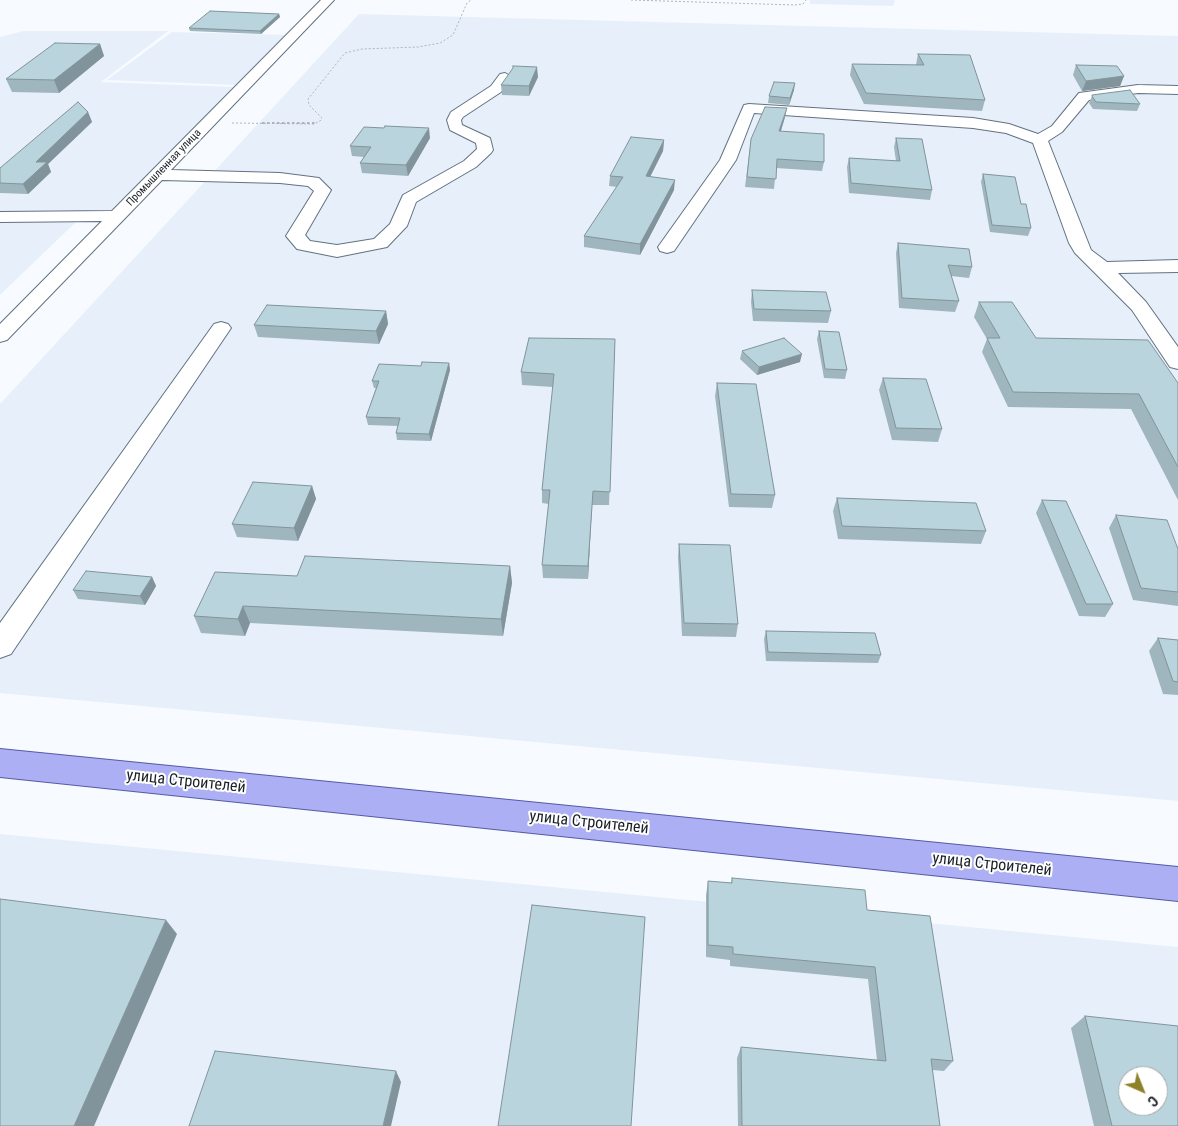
<!DOCTYPE html>
<meta charset="utf-8">
<style>
body{margin:0}
#map{position:relative;width:1178px;height:1126px;overflow:hidden;background:#f7fbff;font-family:"Roboto Condensed",sans-serif}
canvas{display:block}
.north{position:absolute;left:1118px;top:1066px;width:50px;height:50px;box-sizing:border-box;background:#fff;border:1px solid #a3a6a9;border-radius:50%;rotate:136deg;font-size:14px;font-weight:700;line-height:20px;text-align:center;color:#1a2027}
.north::after{content:'';display:block;margin:auto;width:18px;height:22px;background:#8e8229;clip-path:polygon(50% 0,100% 100%,50% 72%,0 100%)}
</style>
<div id="map">
<canvas width="1178" height="1126"></canvas>
<div class="north">С</div>
</div>
<script>
const g = document.querySelector('canvas').getContext('2d');
g.lineJoin = 'round';
function fill(path, color) {
  g.fillStyle = color;
  g.fill(path, 'evenodd');
}
function toPath(rows) {
  const path = new Path2D();
  for (const r of rows) {
    path.moveTo(r[0], r[1]);
    for (let i = 2; i < r.length; i += 2) path.lineTo(r[i], r[i + 1]);
  }
  return path;
}
function trace(path, color, width, dash) {
  g.strokeStyle = color;
  g.lineWidth = width;
  g.lineCap = dash ? 'butt' : 'round';
  g.setLineDash(dash || []);
  g.stroke(path);
}
function write(font, color, halo, rows, align = 'center') {
  g.font = font + ' "Roboto Condensed",sans-serif';
  g.lineWidth = 4;
  g.setLineDash([]);
  g.textBaseline = 'middle';
  g.strokeStyle = halo;
  g.fillStyle = color;
  for (const [text, x, y, turn = 0] of rows) {
    g.save();
    g.translate(x, y);
    g.rotate((+turn || 0) * Math.PI / 180);
    g.textAlign = isNaN(turn) ? turn : align;
    if (halo) g.strokeText(text, 0, 0);
    g.fillText(text, 0, 0);
    g.restore();
  }
}
fill(toPath([
 [810,0,895,0,893,6,810,4],
 [359,14,1178,36,1178,801,0,693,0,404],
 [23,31,168,31,101,82,234,87,111,212,0,214,0,37],
 [172,32,287,35,237,85,107,80],
 [0,222,76,222,0,295],
 [0,834,1178,947,1178,1126,0,1126],
 [1128,1076,1158,1076,1158,1106,1128,1106]
]), '#e7f0fa');
const minor = toPath([
 [321,0,334,0,171,170,280,173,319,178,331,190,305,235,310,241,337,245,374,239,390,224,403,195,464,161,477,149,476,143,450,130,447,120,451,112,491,86,500,74,505,73,512,77,501,92,463,117,461,120,462,125,490,138,493,150,491,153,476,167,416,202,407,226,387,247,337,257,297,249,286,236,314,191,308,186,280,183,162,180,7,340,0,342,0,324,102,221,0,222,0,212,112,211,321,0],
 [1138,85,1178,86,1178,94,1138,93,1089,100,1062,132,1048,141,1091,250,1107,262,1178,260,1178,272,1118,273,1146,302,1178,347,1178,369,1170,367,1132,310,1075,253,1069,243,1033,143,1006,133,973,128,754,113,736,160,674,251,667,253,660,251,658,247,720,160,744,105,749,104,973,118,1009,124,1038,134,1052,126,1079,93,1138,85],
 [221,322,228,324,231,328,11,654,0,658,0,623,214,324,221,322]
]);
const major = toPath([
 [0,749,1178,867,1178,901,0,777,0,749]
]);
trace(minor, '#627282', 2);
trace(major, '#545aa7', 2);
trace(toPath([
 [631,0,795,5,803,4,806,0],
 [232,123,314,124,320,121,322,118,309,105,308,99,345,53,362,49,418,47,440,43,453,35,467,3,471,0]
]), '#afb4b9', 1, [2, 2]);
trace(toPath([
 [262,123,315,123]
]), '#afb4b9', 2, [2.5, 2.5]);
fill(minor, '#fff');
fill(major, '#acaff4');
fill(toPath([
 [279,14,280,17,261,34,190,31,189,28],
 [100,44,104,56,59,93,12,92,6,79],
 [918,54,985,100,982,111,864,104,850,75,852,64,916,65],
 [1076,65,1124,76,1120,86,1082,91,1073,75],
 [538,77,529,96,502,95,501,85],
 [794,90,789,105,768,103,769,96],
 [1092,96,1140,104,1137,111,1093,109,1089,103],
 [88,112,92,122,48,164,51,172,28,194,0,193,0,168],
 [785,117,781,131,824,162,822,171,776,168,774,189,745,187,751,139],
 [430,138,408,176,362,173,360,163,364,157,352,156,350,146],
 [896,138,932,190,930,200,849,193,847,167,849,158,896,161,894,147],
 [664,140,663,151,650,177,674,190,640,255,584,247,584,236,617,187,609,186,610,176],
 [983,174,1021,204,1031,228,1028,236,990,232,981,182],
 [898,243,972,267,969,278,951,276,959,301,955,312,899,308,896,253],
 [752,290,831,311,828,323,753,321,751,302],
 [979,302,1036,338,1178,383,1178,500,1131,409,1008,407,982,352,987,339,974,317],
 [386,311,388,324,379,344,258,337,254,325],
 [819,331,847,370,845,379,824,378,817,339],
 [615,339,609,505,592,505,588,579,543,578,542,565,549,504,542,503,542,490,553,387,522,385,521,372],
 [742,351,800,362,757,375,740,359],
 [449,363,450,370,431,441,397,440,396,433,398,426,368,425,366,417,376,388,374,388,372,381,421,366],
 [883,378,942,429,938,442,892,440,879,390],
 [717,383,775,495,772,508,729,507,715,396],
 [312,486,316,499,298,541,237,537,232,524],
 [837,498,986,531,981,544,838,539,833,511],
 [1042,500,1113,604,1105,617,1079,616,1036,513],
 [1116,515,1178,549,1178,606,1133,600,1109,528],
 [679,544,738,624,736,637,682,636,678,557],
 [510,566,512,583,503,636,250,623,245,636,201,633,194,616,297,576],
 [152,577,156,586,145,605,78,599,73,590],
 [766,631,881,655,878,663,766,661,764,639],
 [1158,638,1178,640,1178,695,1163,694,1149,651],
 [732,878,867,910,953,1061,944,1071,932,1070,940,1126,738,1126,737,1058,741,1047,877,1060,868,979,730,966,730,960,706,957,706,895,708,881,731,883],
 [1085,1016,1178,1126,1094,1126,1071,1028]
]), '#9fb6be');
fill(toPath([
 [279,14,280,17,261,34,260,31],
 [100,44,104,56,59,93,54,80],
 [537,67,538,77,529,96,529,86],
 [1124,76,1120,86,1082,91,1086,81],
 [795,83,794,90,789,105,790,98],
 [787,108,785,117,778,140,779,131],
 [88,112,92,122,48,164,51,172,28,194,23,184,36,162],
 [429,128,430,138,408,176,406,165],
 [664,140,663,151,645,187,646,176],
 [675,180,674,190,640,255,640,244],
 [386,311,388,324,379,344,376,331],
 [802,354,800,362,757,375,759,367],
 [449,363,450,370,431,441,429,434],
 [312,486,316,499,298,541,294,528],
 [593,491,592,505,588,579,588,566],
 [510,566,512,583,503,636,501,619],
 [152,577,156,586,145,605,140,596],
 [243,606,250,623,245,636,238,619],
 [166,920,177,934,94,1126,74,1126],
 [396,1071,401,1082,391,1126,383,1126]
]), '#82949b');
const building = toPath([
 [210,11,279,14,260,31,189,28,210,11],
 [55,43,100,44,54,80,6,79,55,43],
 [918,54,970,55,985,100,866,93,852,64,924,65,918,54],
 [1076,65,1117,66,1124,76,1086,81,1076,65],
 [513,66,537,67,529,86,501,85,513,68,513,66],
 [774,82,795,83,790,98,769,96,774,82],
 [1130,90,1140,104,1096,102,1092,96,1092,95,1130,90],
 [78,102,88,112,36,162,47,162,23,184,0,183,0,168,78,102],
 [765,107,787,108,779,131,824,134,824,162,777,159,776,179,747,177,751,139,765,107],
 [385,126,429,128,406,165,360,163,371,147,350,146,364,127,384,128,385,126],
 [631,137,664,140,646,176,675,180,640,244,584,236,623,177,610,176,631,137],
 [896,138,922,139,932,190,851,183,849,158,900,161,896,138],
 [983,174,1015,177,1021,204,1026,204,1031,228,992,225,983,174],
 [898,243,969,249,972,267,948,265,959,301,902,298,898,243],
 [752,290,826,292,831,311,754,309,752,290],
 [979,302,1012,302,1036,338,1148,340,1178,383,1178,467,1139,394,1013,392,987,338,1000,338,979,302],
 [267,305,386,311,376,331,254,325,267,305],
 [819,331,839,332,847,370,825,369,819,331],
 [529,338,615,339,610,492,593,491,588,566,542,565,550,490,542,490,554,374,521,372,529,338],
 [784,338,802,354,759,367,742,351,784,338],
 [422,362,449,363,429,434,396,433,400,418,366,417,379,381,372,381,379,364,421,366,422,362],
 [883,378,926,379,942,429,896,428,883,378],
 [717,383,756,384,775,495,731,494,717,383],
 [253,482,312,486,294,528,232,524,253,482],
 [837,498,976,503,986,531,842,526,837,498],
 [1042,500,1066,501,1113,604,1086,604,1042,500],
 [1116,515,1167,520,1178,549,1178,592,1141,588,1116,515],
 [679,544,730,545,738,624,684,623,679,544],
 [305,556,510,566,501,619,243,606,238,619,194,616,215,572,297,576,305,556],
 [86,571,152,577,140,596,73,590,86,571],
 [766,631,875,633,881,655,768,652,766,631],
 [1158,638,1178,640,1178,682,1173,681,1158,638],
 [732,878,865,890,867,910,930,916,953,1061,931,1059,940,1126,742,1126,741,1047,886,1061,875,967,733,954,733,947,708,945,708,881,732,883,732,878],
 [0,899,166,920,74,1126,0,1126,0,899],
 [532,905,645,917,631,1126,498,1126,532,905],
 [1085,1016,1178,1026,1178,1126,1112,1126,1085,1016],
 [1128,1076,1158,1076,1158,1106,1128,1106,1128,1076],
 [215,1051,396,1071,383,1126,189,1126,215,1051]
]);
fill(building, '#b9d4dd');
trace(building, '#82949b', 1);
write('11px', '#1a2027', '#fff', [
 ["Промышленная улица",164,168,-46]
]);
write('16px', '#1a2027', '#fff', [
 ["улица Строителей",186,782,6],
 ["улица Строителей",589,823,6],
 ["улица Строителей",992,865,6]
]);
</script>
